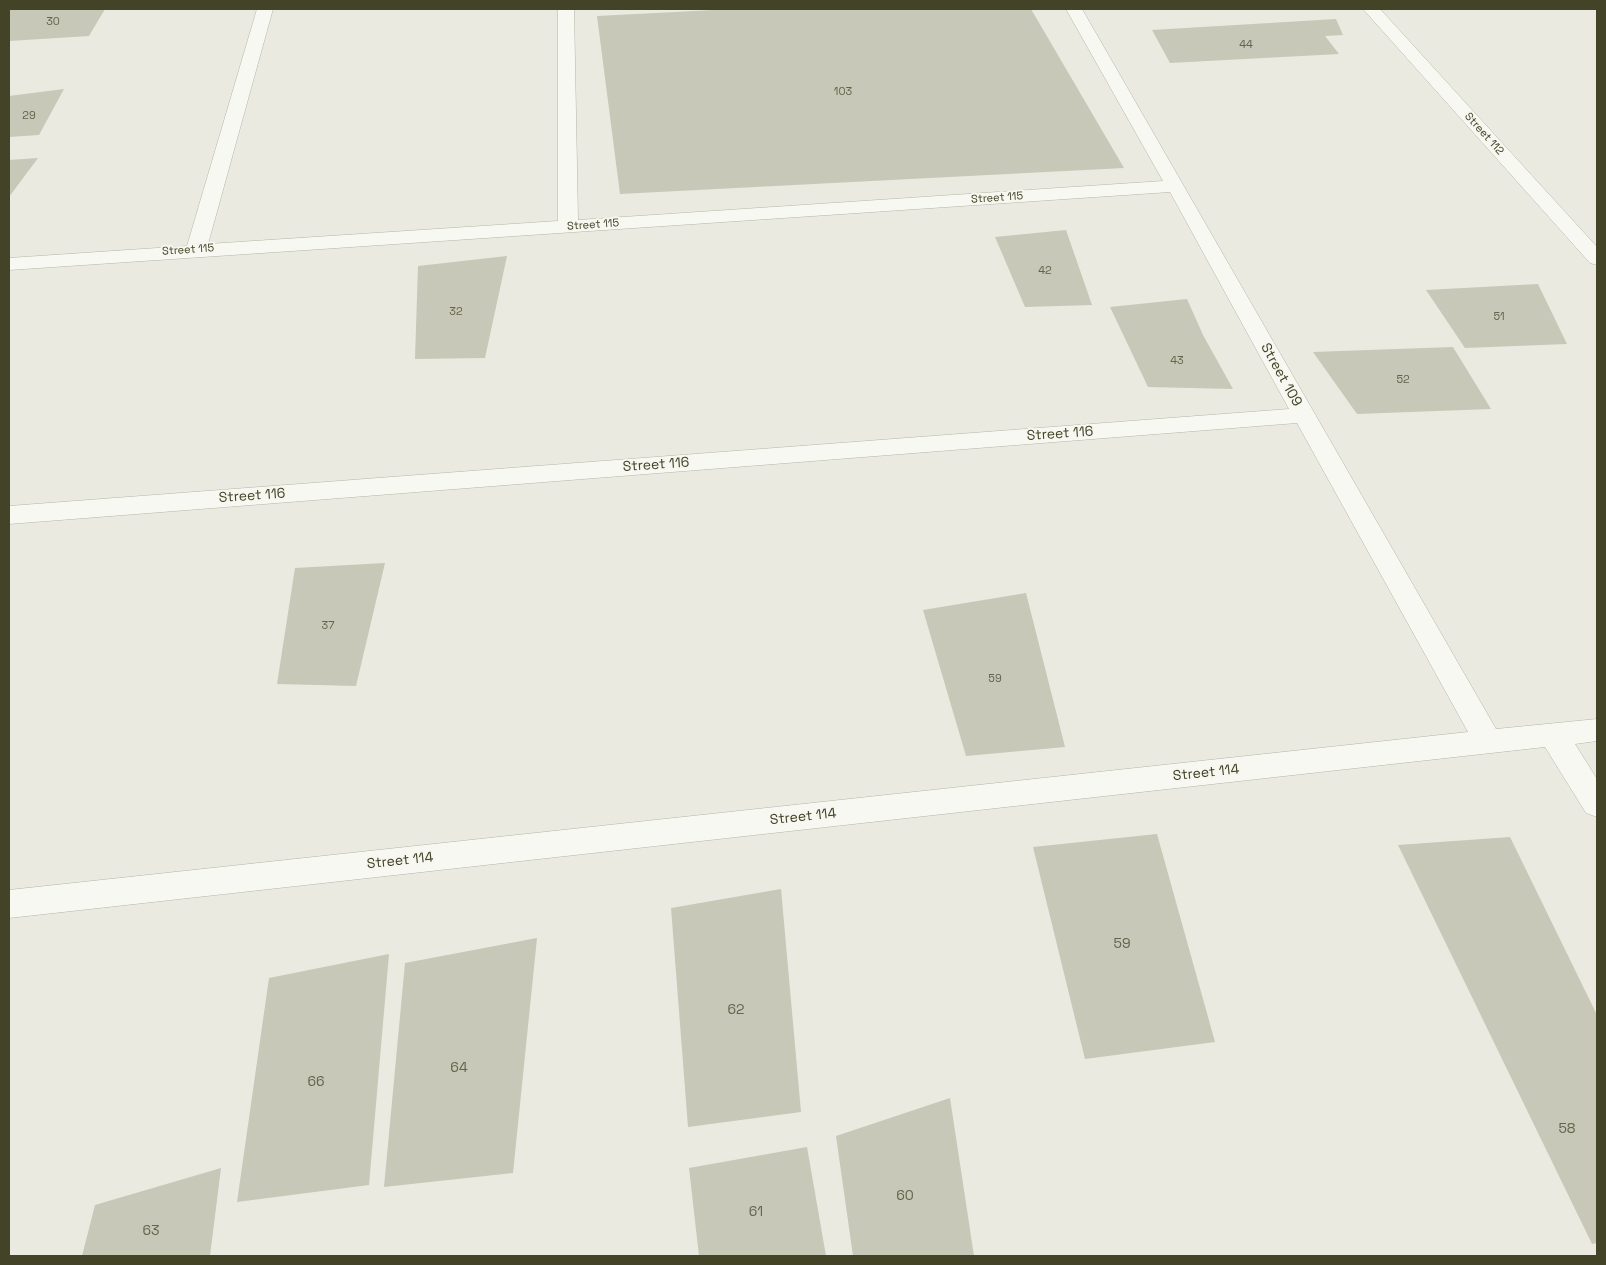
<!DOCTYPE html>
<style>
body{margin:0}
#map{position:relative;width:1606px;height:1265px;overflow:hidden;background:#eaeae0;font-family:"Space Grotesk",sans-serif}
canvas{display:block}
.frame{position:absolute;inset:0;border:10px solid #424327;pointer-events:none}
</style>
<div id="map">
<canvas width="1606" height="1265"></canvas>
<div class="frame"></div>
</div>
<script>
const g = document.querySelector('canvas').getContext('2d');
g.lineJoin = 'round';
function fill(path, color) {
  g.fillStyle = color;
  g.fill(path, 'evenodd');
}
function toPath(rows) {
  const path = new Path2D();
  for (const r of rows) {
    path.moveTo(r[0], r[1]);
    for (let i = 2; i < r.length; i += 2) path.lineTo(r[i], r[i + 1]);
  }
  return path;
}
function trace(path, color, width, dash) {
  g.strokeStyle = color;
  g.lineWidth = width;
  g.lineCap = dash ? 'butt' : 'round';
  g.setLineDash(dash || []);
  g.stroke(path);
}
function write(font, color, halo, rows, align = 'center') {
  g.font = font + ' "Space Grotesk",sans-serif';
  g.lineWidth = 4;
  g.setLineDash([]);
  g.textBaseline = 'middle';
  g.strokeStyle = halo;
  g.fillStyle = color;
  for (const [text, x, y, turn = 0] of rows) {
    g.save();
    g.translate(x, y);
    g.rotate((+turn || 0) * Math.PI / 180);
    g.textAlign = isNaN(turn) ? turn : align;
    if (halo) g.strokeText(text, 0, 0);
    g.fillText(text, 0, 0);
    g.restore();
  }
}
fill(toPath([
 [9,9,105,9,89,36,9,41],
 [733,9,1031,9,1124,168,620,194,597,16],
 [1336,19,1343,35,1325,36,1339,54,1170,63,1152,30],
 [64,89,39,135,9,137,9,96],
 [38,158,9,197,9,160],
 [1066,230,1092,305,1025,307,995,237],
 [507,256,485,358,415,359,418,266],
 [1538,284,1567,344,1465,348,1426,290],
 [1187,299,1203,335,1233,389,1148,387,1110,307],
 [1453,347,1491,409,1357,414,1313,352],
 [385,563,356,686,277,684,295,568],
 [1026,593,1065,747,966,756,923,610],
 [1157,834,1215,1042,1085,1059,1033,847],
 [1510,837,1597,1015,1597,1243,1592,1244,1398,845],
 [781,889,801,1112,688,1127,671,908],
 [537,938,513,1173,384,1187,405,963],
 [389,954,369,1185,237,1202,269,978],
 [950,1098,974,1256,853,1256,836,1136],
 [807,1147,826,1256,699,1256,689,1168],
 [221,1168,210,1256,82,1256,95,1205]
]), '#c7c8b7');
const minor = toPath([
 [257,9,273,9,208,244,558,221,558,9,574,9,578,220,1163,181,1066,9,1082,9,1496,729,1597,719,1597,741,1575,744,1597,779,1597,817,1586,813,1545,747,9,918,9,890,1468,732,1297,423,9,524,9,506,1289,409,1170,192,9,270,9,258,187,246,257,9],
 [1363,9,1380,9,1597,247,1597,265,1590,263,1363,9]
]);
trace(minor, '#b4b5a5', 1);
fill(minor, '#f8f8f3');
write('11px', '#63644b', null, [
 ["30",53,22],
 ["44",1246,45],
 ["103",843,92],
 ["29",29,116],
 ["42",1045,271],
 ["32",456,312],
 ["51",1499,317],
 ["43",1177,361],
 ["52",1403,380],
 ["37",328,626],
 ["59",995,679]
]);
write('11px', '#424327', '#f7f7f0', [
 ["Street 112",1484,134,48],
 ["Street 115",997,198,-4],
 ["Street 115",593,225,-4],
 ["Street 115",188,250,-4]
]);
write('14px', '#424327', '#f7f7f0', [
 ["Street 109",1281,375,61],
 ["Street 116",1060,434,-4],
 ["Street 116",656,465,-4],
 ["Street 116",252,496,-4],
 ["Street 114",1206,773,-6],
 ["Street 114",803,817,-6],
 ["Street 114",400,861,-6]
]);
write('14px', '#63644b', null, [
 ["59",1122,944],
 ["62",736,1010],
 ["64",459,1068],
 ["66",316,1082],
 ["58",1567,1129],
 ["60",905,1196],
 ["61",756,1212],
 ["63",151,1231]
]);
</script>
